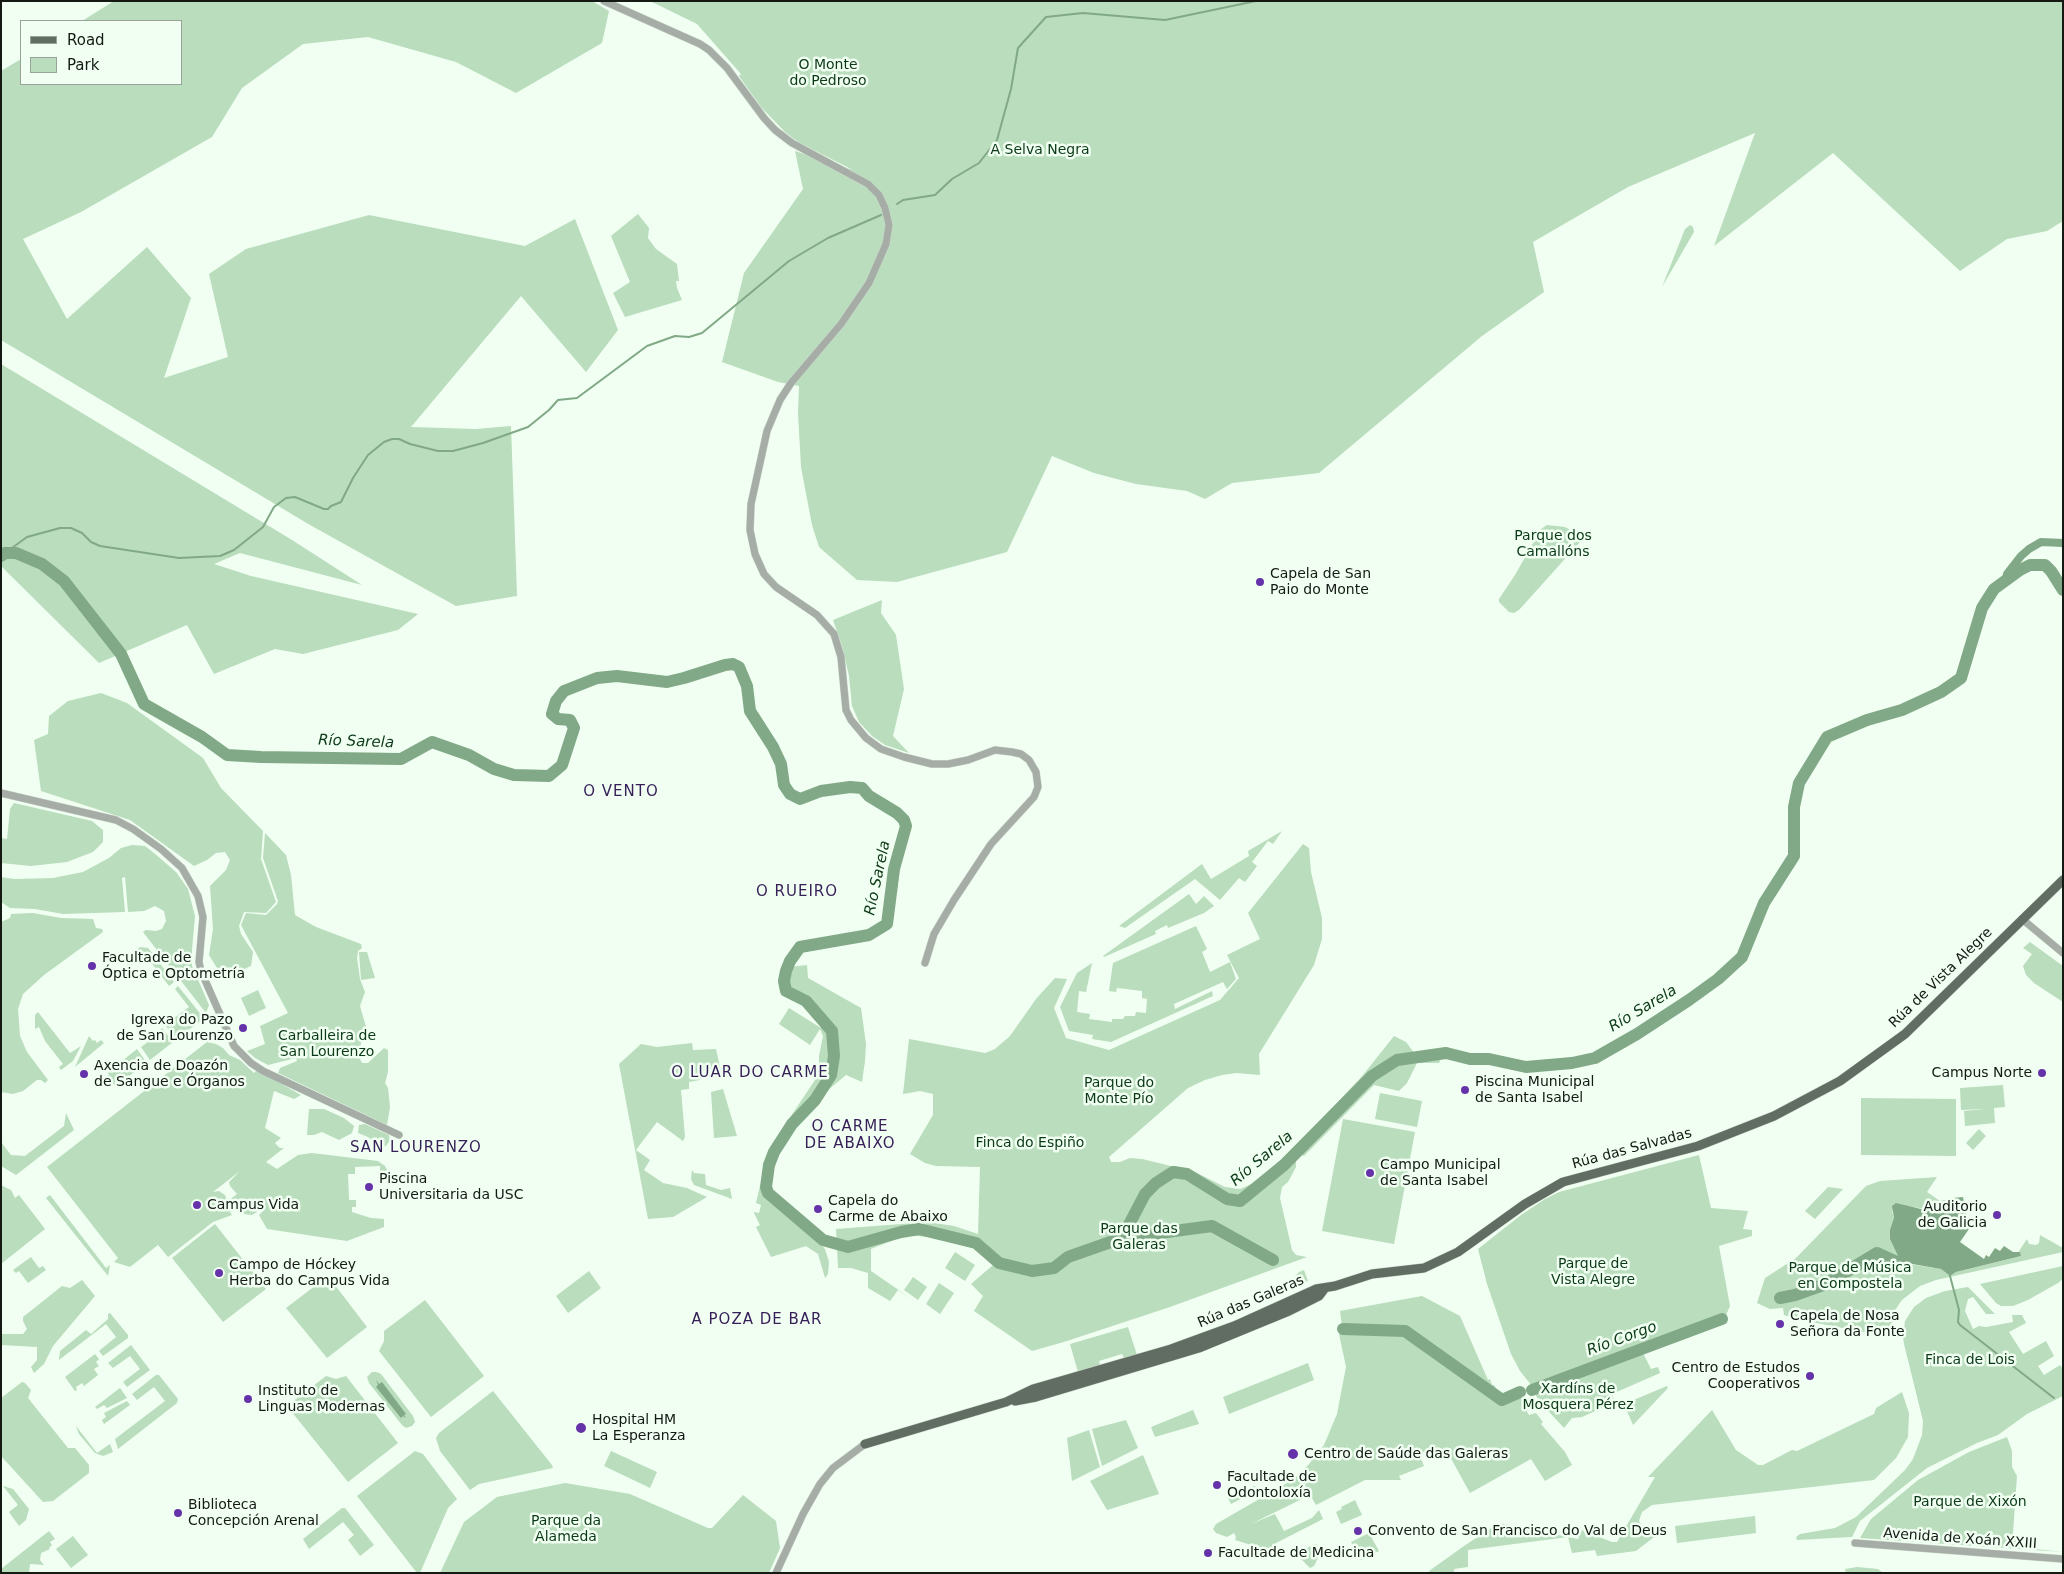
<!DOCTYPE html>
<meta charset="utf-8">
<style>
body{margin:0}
#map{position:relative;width:2064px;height:1574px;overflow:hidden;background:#f0fff1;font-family:"DejaVu Sans",sans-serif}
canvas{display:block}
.frame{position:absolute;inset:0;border:2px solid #141914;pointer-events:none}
.legend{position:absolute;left:20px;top:20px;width:162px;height:65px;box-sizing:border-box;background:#f0fff1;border:1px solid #98a399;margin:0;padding:6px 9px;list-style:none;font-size:15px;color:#141914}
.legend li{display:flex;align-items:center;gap:10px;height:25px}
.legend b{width:25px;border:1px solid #98a399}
</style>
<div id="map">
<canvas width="2064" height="1574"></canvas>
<div class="frame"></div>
<ul class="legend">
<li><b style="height:6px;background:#616c62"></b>Road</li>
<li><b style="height:14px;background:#b9ddbd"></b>Park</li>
</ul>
</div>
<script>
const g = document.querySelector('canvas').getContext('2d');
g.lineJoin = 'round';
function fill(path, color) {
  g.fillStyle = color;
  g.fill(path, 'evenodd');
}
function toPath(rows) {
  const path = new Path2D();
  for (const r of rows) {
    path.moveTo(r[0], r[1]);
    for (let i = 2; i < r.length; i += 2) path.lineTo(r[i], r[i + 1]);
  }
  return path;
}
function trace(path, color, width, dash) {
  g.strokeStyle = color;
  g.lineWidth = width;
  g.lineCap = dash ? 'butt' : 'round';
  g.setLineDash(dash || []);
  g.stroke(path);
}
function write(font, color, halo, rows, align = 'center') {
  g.font = font + ' "DejaVu Sans",sans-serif';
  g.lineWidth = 5;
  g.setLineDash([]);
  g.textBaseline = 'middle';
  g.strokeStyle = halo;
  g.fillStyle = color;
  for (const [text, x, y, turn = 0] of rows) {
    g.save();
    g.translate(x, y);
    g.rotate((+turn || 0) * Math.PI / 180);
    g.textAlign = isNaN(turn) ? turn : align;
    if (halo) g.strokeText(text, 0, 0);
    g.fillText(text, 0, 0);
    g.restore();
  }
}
fill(toPath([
 [114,1,592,1,609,11,602,43,516,93,456,62,368,37,303,44,242,88,212,137,81,212,23,239,67,319,147,247,191,298,164,378,228,357,209,274,246,249,369,215,525,246,575,219,618,330,586,372,521,296,411,427,476,429,511,426,517,596,456,606,310,525,1,340,1,71,21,59,21,84,181,84,181,21,82,21],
 [650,1,2063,1,2063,221,2047,231,2007,239,1960,271,1833,153,1714,246,1755,133,1628,187,1533,242,1544,292,1482,336,1319,473,1232,483,1205,499,1187,491,1136,484,1094,473,1052,456,1007,552,897,582,857,580,819,547,812,525,801,467,798,413,799,386,778,382,722,362,744,273,803,189,795,151,853,170,798,142,785,132,761,107,739,76,741,74,697,24],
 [638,214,649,228,648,238,656,249,677,264,679,281,676,281,677,288,682,300,625,317,613,293,630,282,611,236],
 [1690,225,1693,227,1694,232,1662,287,1685,229],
 [1,364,292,540,362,585,240,553,214,564,251,576,418,614,398,630,303,654,275,649,214,674,187,625,99,663,1,566],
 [1547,525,1565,527,1579,535,1581,541,1519,610,1514,613,1509,612,1499,602,1499,599,1515,575,1541,529],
 [882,600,881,613,896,635,904,689,893,736,909,753,885,745,872,736,859,722,852,706,849,676,842,646,833,620],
 [101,693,127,703,203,758,221,788,263,831,261,859,276,902,266,913,244,912,239,926,241,934,253,952,251,966,230,975,217,968,209,955,213,929,210,886,226,870,230,860,225,852,216,853,207,860,194,866,130,820,41,791,34,740,48,734,49,716,68,701],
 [14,803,92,821,103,830,103,842,93,852,67,862,31,866,1,863,1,838,7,839,10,809],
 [1282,831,1273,844,1268,841,1252,862,1257,866,1245,882,1239,878,1220,900,1195,879,1125,928,1119,926,1202,864,1211,879,1249,856,1248,851],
 [265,833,286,855,291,875,295,915,316,927,361,944,362,948,358,951,357,958,360,979,365,992,360,1006,367,1030,362,1040,358,1055,362,1063,368,1063,384,1048,388,1050,388,1072,385,1083,388,1088,390,1107,387,1125,278,1073,280,1068,297,1061,296,1058,268,1065,255,1058,247,1051,265,1044,260,1026,288,1013,241,925,246,913,266,915,277,904,278,901,263,858],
 [1303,844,1309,848,1311,872,1322,918,1322,939,1314,965,1259,1054,1260,1075,1236,1073,1222,1075,1205,1080,1188,1088,1109,1157,1111,1162,1120,1162,1130,1158,1142,1159,1171,1166,1176,1166,1193,1171,1225,1187,1240,1189,1254,1183,1283,1158,1292,1155,1296,1160,1296,1167,1288,1182,1282,1187,1280,1198,1292,1250,1296,1255,1307,1257,1170,1307,1067,1341,1032,1351,974,1311,983,1296,971,1284,993,1265,987,1256,971,1247,928,1237,906,1235,871,1249,871,1271,916,1302,898,1290,890,1301,868,1288,868,1273,851,1268,838,1268,836,1229,927,1222,954,1226,978,1234,980,1167,936,1166,925,1163,910,1154,933,1115,933,1094,920,1091,903,1094,909,1039,985,1053,995,1049,1010,1036,1036,999,1055,978,1067,979,1054,1008,1066,1038,1109,1050,1220,1000,1239,978,1227,955,1260,939,1248,913],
 [132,845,145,846,154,853,176,872,188,889,195,916,192,950,192,966,209,1005,206,1013,143,932,146,930,156,931,162,929,166,921,164,911,155,906,144,911,128,912,125,877,122,878,125,912,63,914,35,909,10,908,1,902,1,877,14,879,53,878,83,872,109,858,121,848],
 [1189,894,1196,904,1204,896,1214,906,1204,913,1168,928,1167,925,1155,931,1156,934,1104,957,1103,956],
 [33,913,61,918,93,919,96,928,102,929,103,932,44,975,23,994,18,1009,20,1036,27,1052,48,1080,45,1083,41,1080,37,1080,23,1091,13,1094,1,1092,1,922,10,918,11,914],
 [1196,926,1207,949,1202,952,1210,972,1230,962,1236,979,1227,989,1223,982,1174,1004,1175,1009,1212,991,1213,996,1111,1042,1092,1039,1093,1035,1069,1031,1060,1007,1077,973,1092,963,1086,992,1079,991,1077,1012,1090,1014,1089,1019,1112,1022,1112,1019,1123,1019,1125,1016,1135,1016,1136,1012,1146,1013,1147,999,1142,998,1142,991,1117,988,1116,992,1109,991,1113,963],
 [2030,942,2063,966,2063,1002,2034,983,2026,975,2023,966,2032,954,2023,948],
 [140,947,148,948,153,954,145,961,141,956,129,967,124,960],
 [359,952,367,952,375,978,361,980],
 [155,957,174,982,169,986,150,961],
 [807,965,808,978,861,1008,866,1044,865,1061,862,1082,846,1075,797,1116,791,1116,819,1074,819,1056,823,1036,820,1029,810,1045,779,1024,789,1008,821,1028,819,1021,804,1004,783,990,781,968],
 [178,986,203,1017,202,1020,176,1039,165,1025,189,1007,175,989],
 [258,990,266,1008,249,1016,241,998],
 [38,1012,70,1053,81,1046,73,1061,61,1070,59,1067,63,1064,45,1041,39,1027,35,1029,35,1015],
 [162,1028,173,1042,150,1060,141,1047,162,1032,160,1030],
 [89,1036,93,1041,95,1040,97,1043,101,1040,104,1043,75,1067],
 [1394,1036,1406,1042,1415,1054,1442,1056,1439,1063,1417,1063,1407,1083,1399,1091,1374,1085,1304,1156,1299,1154,1296,1147,1363,1075],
 [207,1042,216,1044,223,1048,229,1055,240,1060,254,1073,257,1070,301,1095,294,1099,274,1091,265,1128,281,1138,275,1143,280,1148,284,1148,266,1162,277,1169,298,1155,312,1153,378,1161,385,1166,388,1172,380,1172,380,1166,355,1167,355,1174,348,1174,349,1200,356,1200,356,1207,352,1207,352,1212,371,1218,384,1219,384,1227,347,1241,267,1229,259,1215,264,1210,255,1208,257,1212,252,1215,244,1214,238,1206,230,1212,232,1215,213,1222,168,1257,158,1245,130,1267,114,1262,118,1258,47,1167],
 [240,1171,229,1182,230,1186,237,1194,227,1202,225,1195,219,1191,213,1192],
 [692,1043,693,1050,716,1049,721,1072,700,1071,700,1080,689,1082,689,1089,681,1090,685,1137,683,1141,657,1122,636,1150,650,1160,644,1170,663,1183,687,1188,707,1197,673,1217,648,1219,619,1064,641,1044,657,1047],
 [137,1049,147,1063,115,1086,107,1076,109,1075,108,1073,110,1071,112,1073,115,1071,113,1068],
 [2003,1085,2005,1107,1994,1108,1995,1123,1965,1126,1964,1111,1984,1109,1961,1110,1960,1088],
 [723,1089,737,1136,714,1138,711,1092],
 [1380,1093,1422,1101,1417,1127,1375,1119],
 [1861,1098,1956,1099,1956,1156,1861,1155],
 [309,1109,324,1109,344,1118,354,1126,352,1133,339,1140,322,1132,314,1135,307,1135],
 [66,1113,74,1130,16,1175,1,1166,1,1142,11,1155,25,1156,64,1126],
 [1343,1119,1415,1132,1394,1244,1322,1231],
 [365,1124,389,1135,390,1140,386,1146,381,1147,368,1137,358,1133,359,1125],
 [1979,1129,1986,1136,1973,1150,1966,1143],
 [1699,1155,1711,1208,1748,1211,1743,1229,1752,1230,1752,1236,1719,1246,1730,1306,1726,1315,1532,1386,1520,1371,1511,1354,1487,1284,1478,1249,1521,1215,1545,1199,1559,1192],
 [692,1170,694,1173,705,1174,706,1185,721,1190,730,1188,732,1199,694,1185,691,1179],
 [1937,1177,1927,1192,1940,1201,1953,1198,1946,1210,1933,1213,1926,1209,1899,1205,1892,1211,1894,1218,1890,1239,1903,1263,1941,1269,1950,1276,1956,1272,2021,1256,2019,1251,2027,1239,2029,1244,2036,1245,2039,1243,2040,1235,2063,1248,2063,1252,1936,1280,1920,1286,1902,1300,1897,1307,1893,1316,1889,1337,1801,1320,1784,1315,1783,1308,1770,1309,1757,1303,1765,1278,1796,1258,1866,1186,1880,1181],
 [1,1185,11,1190,15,1198,19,1195,45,1229,1,1264],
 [760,1186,764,1186,765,1196,773,1204,816,1238,825,1249,829,1262,828,1274,825,1278,818,1254,806,1246,771,1257,756,1227,760,1225,754,1213,754,1212,759,1213,761,1205,756,1203],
 [1828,1187,1843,1189,1815,1219,1805,1211],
 [50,1195,106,1268,110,1265,108,1276,46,1198],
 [215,1224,266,1289,223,1322,172,1258],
 [955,1252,975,1265,965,1281,945,1268],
 [31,1257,39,1268,43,1266,46,1270,28,1283,19,1271,16,1273,13,1270],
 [2063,1266,2063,1279,2058,1283,2028,1300,2013,1306,2001,1306,1996,1303,1980,1284],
 [1304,1270,1308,1281,1287,1289,1285,1283,1293,1279,1299,1272],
 [589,1271,601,1288,568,1313,556,1296],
 [328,1276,367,1327,327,1358,286,1308],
 [913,1277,927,1287,918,1300,904,1290],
 [82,1280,95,1296,53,1346,44,1364,34,1373,31,1367,37,1360,37,1347,1,1345,1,1334,23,1334,27,1329,23,1321,23,1317,62,1286,70,1288],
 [939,1283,954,1293,940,1314,926,1304],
 [1968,1287,1995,1314,1986,1314,1973,1297,1968,1299,1965,1311,1973,1329,1979,1326,1986,1327,2013,1322,2012,1315,2022,1315,2026,1323,2009,1332,2023,1354,2046,1341,2054,1356,2038,1366,2044,1375,2060,1365,2063,1369,2063,1396,2027,1414,1998,1435,1977,1443,1927,1468,1860,1521,1852,1537,1797,1540,1796,1537,1800,1534,1835,1528,1856,1517,1905,1470,1913,1459,1922,1435,1923,1421,1904,1344,1903,1337,1905,1321,1914,1307,1926,1298,1945,1291],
 [1422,1296,1460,1316,1488,1380,1490,1379,1492,1385,1494,1385,1500,1395,1404,1328,1342,1327,1340,1311],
 [425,1300,484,1376,431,1417,379,1351,384,1341,384,1331],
 [110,1313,128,1335,128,1338,103,1356,99,1351,116,1337,106,1324,59,1360,60,1351,86,1330,91,1334,108,1319,108,1314],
 [1128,1327,1137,1355,1124,1358,1122,1354,1099,1361,1100,1365,1078,1372,1070,1344],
 [1343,1331,1403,1333,1502,1403,1519,1393,1529,1404,1527,1412,1529,1415,1536,1413,1543,1422,1541,1424,1565,1452,1572,1465,1545,1481,1531,1459,1470,1493,1448,1453,1440,1448,1433,1447,1419,1454,1424,1466,1399,1476,1401,1480,1365,1480,1316,1505,1310,1495,1251,1524,1275,1514,1284,1531,1312,1518,1319,1510,1323,1519,1276,1543,1282,1553,1280,1554,1235,1540,1236,1537,1234,1533,1227,1537,1216,1533,1213,1529,1216,1524,1294,1479,1310,1463,1324,1445,1337,1414,1346,1367,1339,1334],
 [131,1345,150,1370,127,1387,123,1382,140,1369,130,1356,113,1368,108,1363],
 [1642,1351,1651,1369,1658,1367,1660,1373,1612,1394,1615,1402,1582,1417,1572,1418,1564,1428,1541,1403,1533,1391],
 [95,1354,99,1359,96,1362,99,1366,94,1369,98,1375,84,1386,82,1383,76,1387,77,1390,75,1391,65,1377],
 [1308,1363,1314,1380,1229,1414,1223,1397],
 [372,1372,377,1372,381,1374,413,1416,415,1422,412,1426,406,1428,402,1425,369,1383,367,1377],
 [156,1375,159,1375,178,1399,177,1403,118,1449,115,1439,165,1401,154,1387,137,1400,132,1394],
 [326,1376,336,1379,346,1376,398,1443,348,1482,287,1406],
 [22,1382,25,1383,31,1390,28,1398,68,1448,75,1448,89,1465,89,1473,53,1501,43,1502,1,1456,1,1398],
 [1667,1386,1668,1388,1633,1425,1624,1404],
 [120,1388,127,1398,107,1408,104,1405,97,1409,95,1407],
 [493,1391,552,1465,553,1468,479,1484,470,1490,440,1451,436,1438,439,1433],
 [1902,1392,1909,1413,1908,1437,1896,1458,1874,1480,1652,1505,1642,1512,1639,1521,1646,1532,1658,1534,1636,1551,1597,1556,1595,1550,1572,1553,1568,1537,1468,1550,1468,1567,1454,1569,1454,1573,1430,1573,1429,1571,1464,1546,1499,1523,1578,1539,1582,1530,1612,1542,1617,1542,1655,1477,1648,1477,1712,1410,1736,1450,1758,1465,1763,1465,1792,1450,1797,1451,1874,1414,1876,1408],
 [127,1401,130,1405,104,1424,102,1420,106,1417,104,1413],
 [1193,1410,1199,1424,1155,1437,1151,1427],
 [1126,1420,1138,1448,1102,1466,1092,1429],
 [76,1426,97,1453,110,1444,113,1452,103,1456,95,1453,79,1434],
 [1089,1430,1100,1467,1072,1481,1067,1438],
 [2007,1437,2012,1451,2012,1467,2017,1476,2013,1533,2017,1540,2027,1548,2063,1552,1860,1538,1871,1519,1918,1480,1969,1452],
 [415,1451,423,1454,457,1499,448,1508,420,1573,417,1573,357,1496],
 [611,1451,657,1472,650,1488,604,1466],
 [1143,1455,1159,1494,1107,1510,1090,1481],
 [565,1483,630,1494,708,1528,712,1528,743,1495,776,1521,780,1548,769,1573,440,1573,464,1522,497,1497],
 [3,1486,13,1489,29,1509,26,1520,19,1526,9,1512,18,1505],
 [1254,1486,1260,1489,1231,1504,1228,1498],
 [1355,1500,1362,1515,1341,1524,1336,1512,1342,1509,1341,1507],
 [342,1508,345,1508,374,1545,360,1556,348,1540,354,1535,343,1522,309,1549,303,1539],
 [1755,1516,1756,1533,1677,1543,1675,1526],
 [49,1531,55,1539,50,1542,52,1545,49,1548,50,1549,41,1553,40,1560,44,1565,30,1564,29,1573,1,1573,1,1569],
 [1369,1533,1379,1551,1361,1560,1351,1542],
 [73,1536,88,1555,71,1568,56,1549],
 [1316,1544,1319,1547,1318,1558,1314,1566,1310,1568,1295,1553],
 [1857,1567,1878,1569,1883,1573,1846,1573,1845,1569]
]), '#b9ddbd');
fill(toPath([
 [1963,1197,1969,1229,1960,1242,1984,1259,1986,1255,1989,1257,1995,1248,2000,1251,2004,1246,2013,1252,2020,1252,2021,1256,1956,1272,1950,1276,1941,1269,1901,1262,1890,1239,1890,1230,1894,1218,1892,1206,1896,1203,1921,1209,1924,1207,1929,1211,1939,1213,1948,1209,1953,1198],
 [376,1380,379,1384,382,1382,406,1414,404,1415,406,1418,403,1416,401,1418,376,1387,378,1385]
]), '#82a987');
trace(toPath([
 [897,204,903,200,935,195,952,179,979,163,997,140,1011,89,1018,48,1046,17,1083,13,1165,20,1256,1],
 [5,553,27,537,60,528,71,528,82,533,91,542,100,546,179,558,220,556,234,550,263,527,274,507,286,498,295,497,324,509,328,509,331,506,341,502,353,478,368,455,384,442,392,439,399,439,410,444,438,451,453,451,483,443,528,427,549,410,558,400,577,398,647,346,675,336,689,337,702,333,789,261,828,238,881,215],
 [1950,1276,1959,1310,1958,1322,1960,1325,2054,1398],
 [2063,1407,2063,1408]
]), '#82a987', 2);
trace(toPath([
 [2006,579,2007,574,2021,556,2029,549,2041,542,2063,543]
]), '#82a987', 8);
trace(toPath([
 [1,556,5,553,16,553,42,564,64,581,121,654,144,704,202,737,227,755,261,757,401,759,432,742,469,755,494,769,514,775,549,776,562,765,574,728,570,720,558,719,552,714,556,701,564,691,597,678,617,676,667,682,684,678,725,665,733,664,739,667,747,686,750,711,773,747,781,764,784,785,790,794,800,799,821,791,850,787,862,788,869,796,897,813,904,820,906,826,894,869,887,924,869,935,800,947,790,961,786,971,784,981,786,991,806,1001,832,1031,834,1056,831,1075,815,1100,792,1124,774,1152,769,1165,766,1187,768,1193,823,1240,848,1247,901,1232,919,1229,976,1243,999,1263,1032,1271,1054,1268,1068,1257,1122,1238,1145,1194,1156,1183,1173,1172,1187,1174,1227,1199,1240,1201,1284,1165,1372,1076,1397,1060,1446,1053,1470,1059,1489,1059,1526,1067,1572,1063,1595,1058,1637,1034,1689,1000,1718,979,1742,957,1764,903,1794,856,1794,807,1799,783,1827,737,1867,720,1902,710,1941,692,1961,678,1982,608,1994,589,2020,570,2030,565,2045,565,2051,571,2063,590],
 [1122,1238,1212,1226,1273,1260],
 [1780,1298,1795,1295,1826,1284,1877,1253,1899,1263,1914,1253],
 [1343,1329,1405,1331,1502,1400,1520,1392],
 [1532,1390,1722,1319]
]), '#82a987', 12);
const minor = toPath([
 [604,1,700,44,709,50,727,68,764,118,775,130,792,143,868,184,879,195,885,208,889,225,886,244,869,283,841,324,791,383,780,400,767,431,751,504,750,530,755,554,764,574,776,587,817,615,834,634,841,657,846,710,851,720,866,738,881,749,904,757,932,764,948,764,968,760,995,750,1012,752,1021,754,1029,760,1036,772,1038,787,1034,797,991,844,954,900,934,934,925,963],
 [1,793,116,820,133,829,161,849,182,868,198,896,203,917,199,962,201,971,234,1046,251,1063,263,1071,399,1135],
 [2022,919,2063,953],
 [1855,1543,2063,1559],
 [776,1573,803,1514,820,1484,833,1468,865,1444]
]);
const major = toPath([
 [1015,1401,1036,1397,1199,1348,1289,1311,1319,1296,1325,1288],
 [865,1444,1006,1402,1033,1389,1171,1349,1234,1326,1316,1289,1335,1286,1372,1274,1424,1268,1458,1252,1525,1204,1563,1182,1698,1146,1774,1116,1840,1081,1905,1034,2063,880]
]);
trace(minor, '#cddace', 8);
trace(major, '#cddace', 10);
trace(minor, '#a6aca6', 7);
trace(major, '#616c62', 9);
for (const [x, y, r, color] of [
 [1260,582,5,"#6532a9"],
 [92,966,5,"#6532a9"],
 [243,1028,5,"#6532a9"],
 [2042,1073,5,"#6532a9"],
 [84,1074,5,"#6532a9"],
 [1465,1090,5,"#6532a9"],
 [1370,1173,5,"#6532a9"],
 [369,1187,5,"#6532a9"],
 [197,1205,5,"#6532a9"],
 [818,1209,5,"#6532a9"],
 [1997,1215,5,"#6532a9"],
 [219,1273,5,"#6532a9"],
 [1780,1324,5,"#6532a9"],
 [1810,1376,5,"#6532a9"],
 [248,1399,5,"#6532a9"],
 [581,1428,6,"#6532a9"],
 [1293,1454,6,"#6532a9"],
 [1217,1485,5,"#6532a9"],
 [178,1513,5,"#6532a9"],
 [1358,1531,5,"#6532a9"],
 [1208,1553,5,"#6532a9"]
]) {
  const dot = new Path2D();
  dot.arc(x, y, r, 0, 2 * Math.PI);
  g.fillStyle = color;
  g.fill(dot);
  trace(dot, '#f0fff1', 2);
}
write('14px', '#0b3917', '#f0fff1', [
 ["O Monte",828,65],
 ["do Pedroso",828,81],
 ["A Selva Negra",1040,150],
 ["Parque dos",1553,536],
 ["Camallóns",1553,552],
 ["Carballeira de",327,1036],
 ["San Lourenzo",327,1052],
 ["Parque do",1119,1083],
 ["Monte Pío",1119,1099],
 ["Finca do Espiño",1030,1143],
 ["Parque das",1139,1229],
 ["Galeras",1139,1245],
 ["Parque de",1593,1264],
 ["Vista Alegre",1593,1280],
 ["Parque de Música",1850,1268],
 ["en Compostela",1850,1284],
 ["Finca de Lois",1970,1360],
 ["Xardíns de",1578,1389],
 ["Mosquera Pérez",1578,1405],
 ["Parque de Xixón",1970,1502],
 ["Parque da",566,1521],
 ["Alameda",566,1537]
]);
write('14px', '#141914', '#f0fff1', [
 ["Capela de San",1270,574],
 ["Paio do Monte",1270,590],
 ["Facultade de",102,958],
 ["Óptica e Optometría",102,974],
 ["Igrexa do Pazo",233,1020,"right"],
 ["de San Lourenzo",233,1036,"right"],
 ["Axencia de Doazón",94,1066],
 ["de Sangue e Órganos",94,1082],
 ["Campus Norte",2032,1073,"right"],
 ["Piscina Municipal",1475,1082],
 ["de Santa Isabel",1475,1098],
 ["Campo Municipal",1380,1165],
 ["de Santa Isabel",1380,1181],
 ["Piscina",379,1179],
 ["Universitaria da USC",379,1195],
 ["Capela do",828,1201],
 ["Carme de Abaixo",828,1217],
 ["Campus Vida",207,1205],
 ["Auditorio",1987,1207,"right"],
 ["de Galicia",1987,1223,"right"],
 ["Campo de Hóckey",229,1265],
 ["Herba do Campus Vida",229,1281],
 ["Capela de Nosa",1790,1316],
 ["Señora da Fonte",1790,1332],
 ["Centro de Estudos",1800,1368,"right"],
 ["Cooperativos",1800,1384,"right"],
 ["Instituto de",258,1391],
 ["Linguas Modernas",258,1407],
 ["Hospital HM",592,1420],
 ["La Esperanza",592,1436],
 ["Centro de Saúde das Galeras",1304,1454],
 ["Facultade de",1227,1477],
 ["Odontoloxía",1227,1493],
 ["Biblioteca",188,1505],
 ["Concepción Arenal",188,1521],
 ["Convento de San Francisco do Val de Deus",1368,1531],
 ["Facultade de Medicina",1218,1553]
], 'left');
write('14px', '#141914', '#f0fff1', [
 ["Rúa de Vista Alegre",1941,978,-44],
 ["Rúa das Salvadas",1632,1149,-15],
 ["Rúa das Galeras",1251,1302,-23],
 ["Avenida de Xoán XXIII",1960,1539,4]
]);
write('italic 15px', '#0c3917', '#f0fff1', [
 ["Río Sarela",356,742,2],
 ["Río Sarela",878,878,-78],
 ["Río Sarela",1643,1009,-31],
 ["Río Sarela",1262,1159,-40],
 ["Río Corgo",1622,1339,-20]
]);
g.letterSpacing = '1px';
write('15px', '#361f59', '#f0fff1', [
 ["O VENTO",621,792],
 ["O RUEIRO",797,892],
 ["O LUAR DO CARME",750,1073],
 ["O CARME",850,1127],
 ["DE ABAIXO",850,1144],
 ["SAN LOURENZO",416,1148],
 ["A POZA DE BAR",757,1320]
]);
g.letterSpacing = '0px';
</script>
